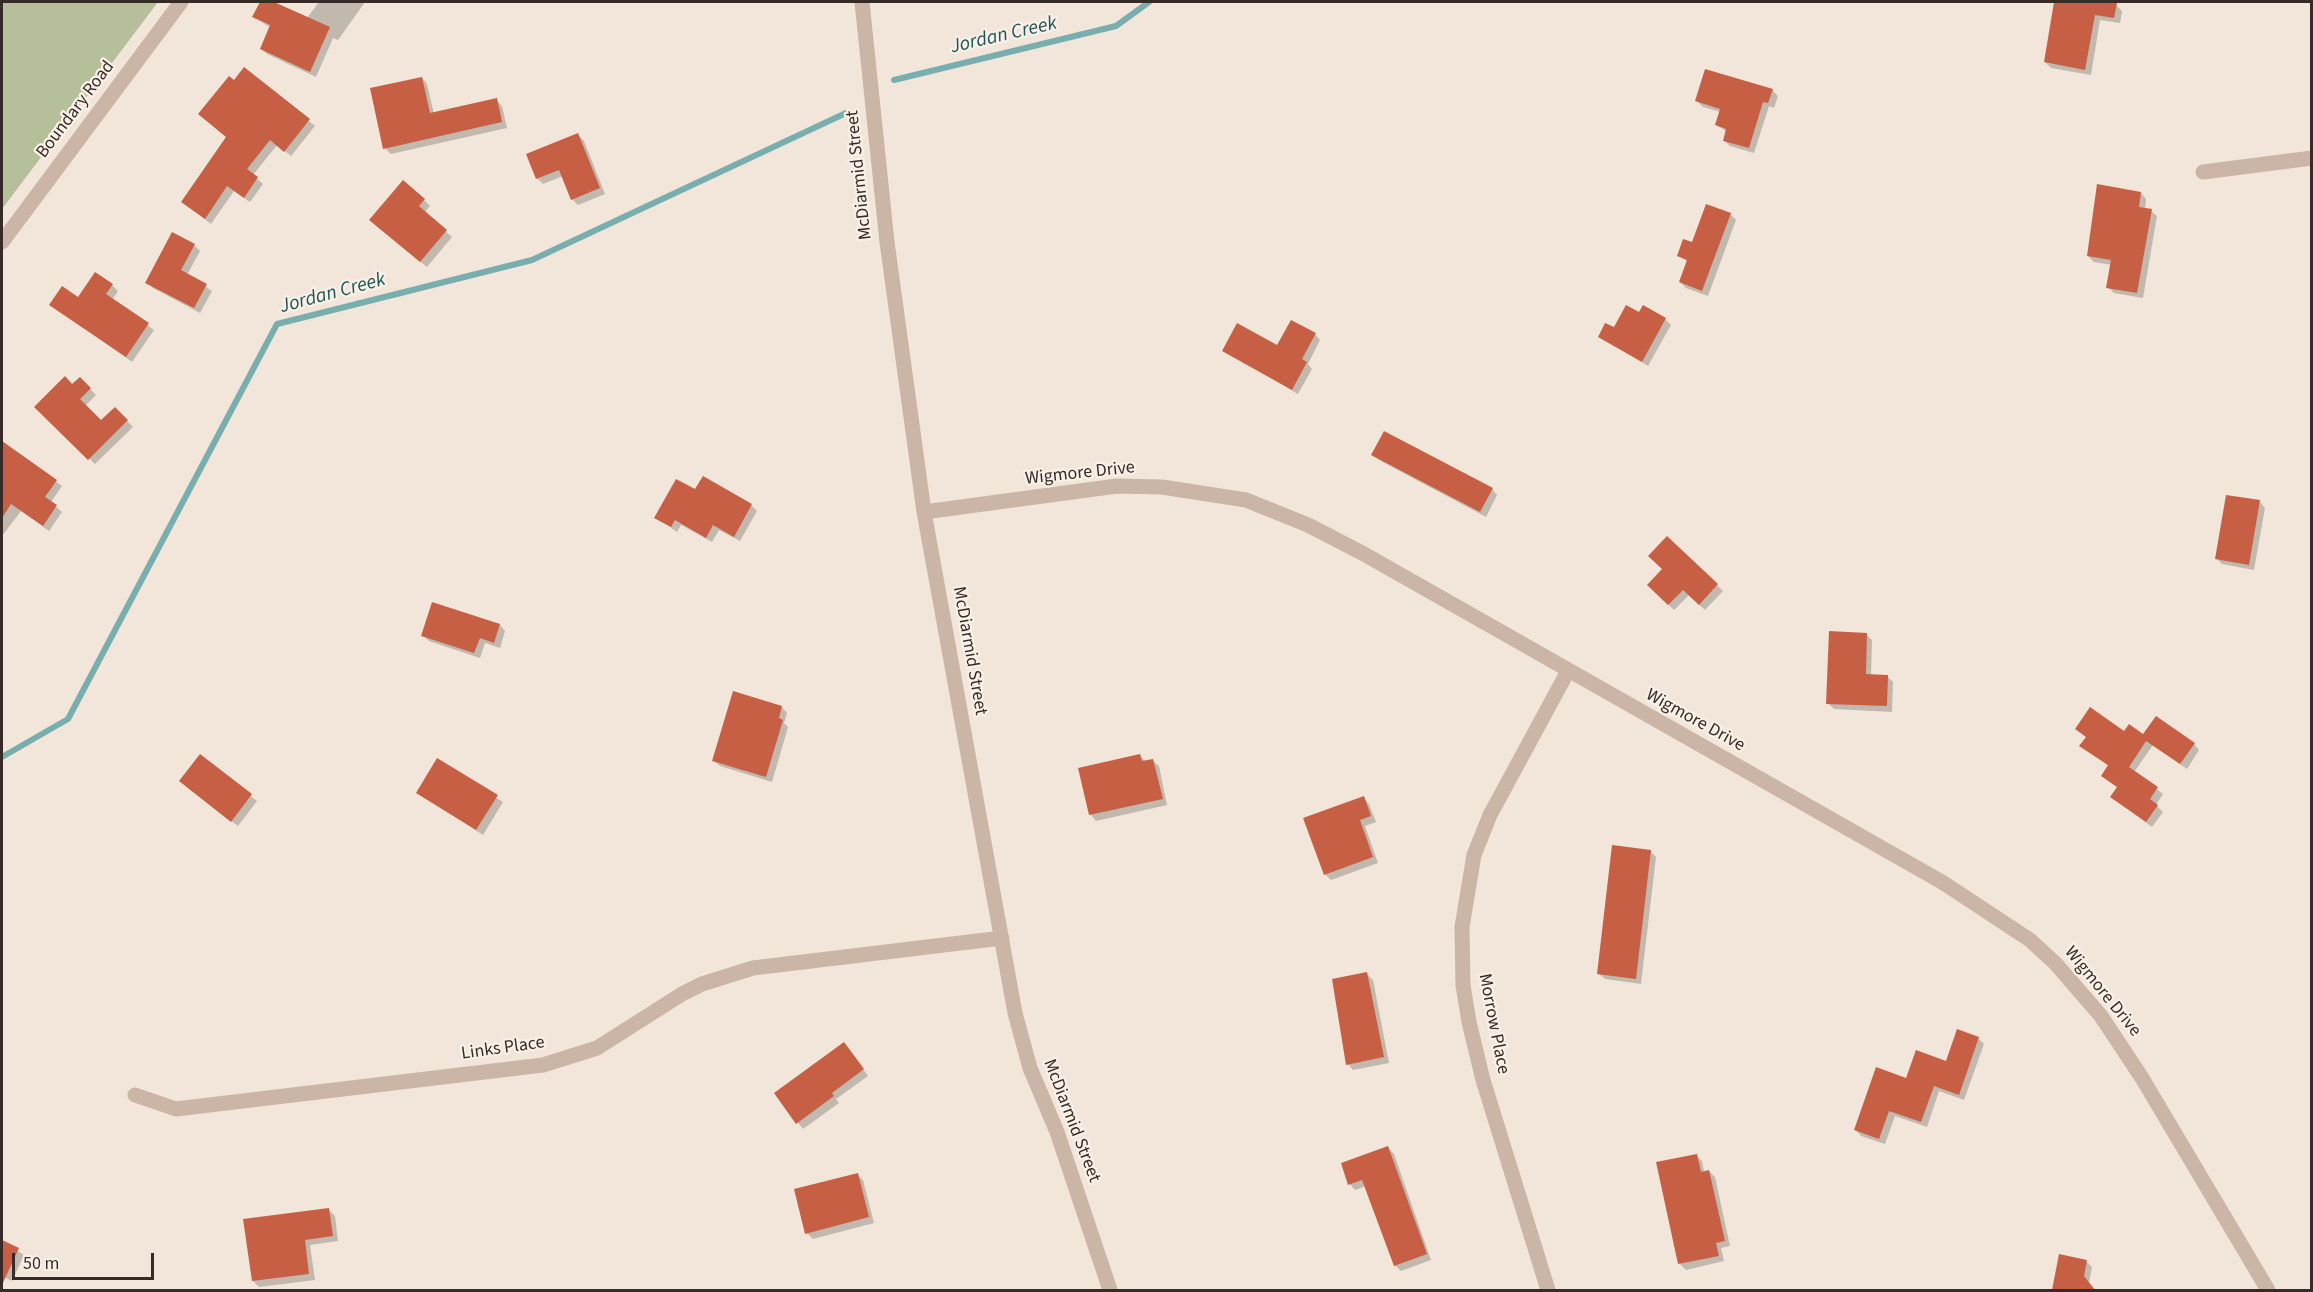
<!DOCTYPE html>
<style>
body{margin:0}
#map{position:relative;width:2313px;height:1292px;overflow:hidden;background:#f2e6da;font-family:"Source Sans 3",sans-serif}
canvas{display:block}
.frame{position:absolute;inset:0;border:3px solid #362b27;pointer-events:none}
.scale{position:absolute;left:12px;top:1253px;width:142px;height:27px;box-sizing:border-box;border:3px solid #362b27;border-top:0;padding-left:8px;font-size:18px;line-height:21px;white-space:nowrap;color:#362b27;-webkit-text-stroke:4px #f9f0e7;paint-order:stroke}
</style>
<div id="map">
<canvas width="2313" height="1292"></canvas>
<div class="frame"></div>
<div class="scale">50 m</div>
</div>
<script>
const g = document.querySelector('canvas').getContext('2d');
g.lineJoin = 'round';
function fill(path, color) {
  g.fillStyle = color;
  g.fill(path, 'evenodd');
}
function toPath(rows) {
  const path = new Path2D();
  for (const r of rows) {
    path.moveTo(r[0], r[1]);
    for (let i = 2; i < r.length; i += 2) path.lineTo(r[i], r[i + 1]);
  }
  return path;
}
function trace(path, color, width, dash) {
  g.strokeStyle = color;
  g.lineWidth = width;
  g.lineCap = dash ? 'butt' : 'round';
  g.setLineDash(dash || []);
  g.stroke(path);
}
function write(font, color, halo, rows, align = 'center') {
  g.font = font + ' "Source Sans 3",sans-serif';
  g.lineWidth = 4.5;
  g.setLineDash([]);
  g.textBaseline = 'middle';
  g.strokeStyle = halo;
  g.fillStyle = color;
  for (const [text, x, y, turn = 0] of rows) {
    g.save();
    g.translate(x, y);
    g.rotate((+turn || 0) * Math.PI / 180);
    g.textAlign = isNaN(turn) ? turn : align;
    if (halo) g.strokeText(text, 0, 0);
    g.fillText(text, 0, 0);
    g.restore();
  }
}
fill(toPath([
 [2,2,158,2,2,209]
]), '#b5c09a');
fill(toPath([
 [261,2,271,2,307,18,319,2,365,2,338,40,333,38,316,77,267,54,262,49,271,28,254,17],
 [2056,2,2099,2,2116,5,2122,11,2120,23,2100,20,2091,75,2051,68,2045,62],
 [245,69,315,126,291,156,277,145,253,175,263,184,250,202,234,191,211,224,183,202,227,137,235,82],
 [422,78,427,84,434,114,496,100,502,106,507,128,391,154,385,148],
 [1772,90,1778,96,1774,108,1769,106,1754,153,1730,146,1724,140,1727,132,1717,125,1721,112,1703,107,1697,101],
 [578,135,584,141,605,194,578,205,572,199,563,176,543,184,537,178,528,155],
 [2141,193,2146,199,2145,210,2151,211,2157,216,2143,298,2114,293,2108,287,2112,265,2094,262,2088,256],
 [424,200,430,206,424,213,452,237,427,267,377,226],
 [1730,214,1736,220,1708,296,1686,288,1680,282,1688,262,1679,255],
 [194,245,200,251,187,275,212,291,200,313,153,288,147,282],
 [112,285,118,291,112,300,154,330,132,362,51,305,78,299],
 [1640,314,1665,319,1671,325,1648,366,1599,336],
 [1315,334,1320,340,1308,364,1312,369,1298,394,1224,351,1278,347],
 [80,379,96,395,85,406,101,423,115,409,133,427,95,464,37,407],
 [2,442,62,486,51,502,62,512,49,531,21,511,2,536],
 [1373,455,1492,489,1497,495,1486,517,1379,460],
 [696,491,751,505,757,511,740,541,719,530,712,542,681,525,677,532,656,517],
 [2260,502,2265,508,2254,570,2222,564,2216,558],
 [1667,538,1723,591,1705,610,1689,595,1674,610,1649,585,1664,569],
 [500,625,505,631,500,648,485,643,480,658,429,641,423,635],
 [1866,634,1872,640,1871,676,1887,676,1893,682,1892,712,1834,709,1828,703],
 [782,707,787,713,784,723,788,727,772,782,720,766,714,760],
 [2077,729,2125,733,2194,744,2199,750,2187,769,2153,745,2134,772,2163,794,2156,805,2163,812,2152,827,2112,797,2118,788,2103,776,2109,766,2081,746,2087,738],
 [200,756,257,801,238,826,187,787],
 [1140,756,1146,762,1153,761,1159,766,1167,805,1096,821,1091,815,1080,769],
 [438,760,503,802,483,835,418,793],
 [1363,798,1369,804,1376,822,1365,826,1378,863,1331,880,1325,874],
 [1650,851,1656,857,1641,984,1605,979,1599,974],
 [1367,974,1373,980,1389,1063,1353,1070,1348,1064],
 [1978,1038,1984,1044,1964,1100,1939,1091,1927,1127,1895,1116,1885,1144,1861,1136,1856,1130],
 [849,1050,868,1076,836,1099,839,1103,803,1129,776,1094],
 [1388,1148,1394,1154,1431,1260,1401,1271,1395,1265,1366,1186,1355,1190,1350,1184],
 [1696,1155,1702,1161,1704,1172,1709,1171,1715,1177,1730,1246,1721,1248,1724,1261,1686,1270,1680,1264,1657,1164],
 [857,1175,863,1180,874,1223,813,1239,807,1233],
 [329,1210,335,1216,338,1241,310,1245,315,1280,259,1287,253,1281],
 [2,1241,24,1255,12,1281,2,1276],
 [2061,1256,2086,1261,2092,1267,2089,1283,2094,1290,2054,1290]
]), '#0003');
trace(toPath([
 [894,80,1116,26,1149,2],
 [2,757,68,719,277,324,532,260,846,113]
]), '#79aeaf', 6);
fill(toPath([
 [260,2,274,2,330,27,310,72,260,49,270,25,252,17],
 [2054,2,2117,3,2114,18,2095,15,2085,70,2044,62],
 [244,67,310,119,284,152,270,140,247,169,258,177,244,198,227,186,205,219,181,202,226,137,198,114,229,76,234,80],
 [1705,69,1773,89,1768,103,1763,102,1749,148,1723,141,1726,129,1715,125,1720,109,1695,101],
 [422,77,430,113,497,98,502,122,383,149,370,88],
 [578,133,600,188,571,200,559,170,536,179,526,154],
 [403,180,425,199,419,206,447,230,420,262,369,220],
 [2097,184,2141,192,2139,207,2152,209,2137,293,2106,288,2111,260,2087,256],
 [1706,204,1731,213,1702,291,1679,282,1687,260,1677,256,1683,239,1692,242],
 [172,232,195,244,181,270,207,284,194,308,145,283],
 [95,272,113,284,106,294,149,323,126,357,49,305,62,286,78,297],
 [1626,305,1639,312,1643,305,1666,318,1642,362,1598,337,1605,323,1614,327],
 [1291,320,1316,333,1302,359,1307,362,1292,390,1222,351,1237,323,1277,345],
 [65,376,72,384,80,377,91,388,80,399,101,420,115,407,128,420,88,460,34,407],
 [1384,431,1493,488,1480,512,1371,455],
 [2,441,57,480,45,497,57,505,43,526,11,504,2,518],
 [703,476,752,504,734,537,713,525,706,538,675,520,671,527,654,518,676,479,695,489],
 [2226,495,2260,500,2249,565,2215,559],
 [1667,536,1718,584,1699,605,1683,590,1668,605,1647,585,1662,569,1648,556],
 [432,602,500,624,494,643,480,638,474,653,421,636],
 [1829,631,1867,633,1866,674,1888,675,1887,706,1826,704],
 [733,691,782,706,779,718,783,720,766,777,712,761],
 [2090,707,2124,731,2129,724,2143,734,2156,716,2195,743,2180,764,2146,741,2129,767,2158,787,2150,799,2158,805,2146,822,2110,797,2117,787,2101,776,2108,765,2079,746,2086,737,2075,729],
 [200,754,252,794,231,822,179,781],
 [1140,754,1142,761,1153,759,1163,799,1089,815,1078,768],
 [437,758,498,795,476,830,416,793],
 [1364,796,1371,816,1360,820,1373,857,1324,875,1303,818],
 [1612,845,1651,850,1636,979,1597,974],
 [1367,972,1384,1057,1346,1065,1332,979],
 [1957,1029,1979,1037,1959,1095,1934,1086,1921,1122,1889,1111,1879,1139,1854,1130,1876,1067,1906,1078,1916,1050,1946,1061],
 [844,1042,864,1069,832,1093,834,1096,796,1124,774,1093],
 [1388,1146,1427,1254,1394,1266,1362,1180,1348,1185,1341,1163],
 [1697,1154,1701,1172,1709,1170,1725,1241,1716,1243,1719,1256,1678,1264,1656,1162],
 [858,1173,869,1217,805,1234,794,1189],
 [329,1208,333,1236,305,1240,309,1274,252,1281,243,1219],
 [2,1240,19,1248,2,1285],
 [2059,1254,2087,1260,2084,1276,2095,1290,2052,1290]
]), '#c65f44');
trace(toPath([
 [862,2,887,242,924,512,1015,1013,1030,1068,1057,1132,1110,1290],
 [2203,172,2312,158],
 [2,242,181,2],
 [924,512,1117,486,1162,487,1246,500,1308,525,1364,554,1942,882,2030,940,2056,964,2101,1016,2142,1078,2268,1290],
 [135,1095,176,1109,543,1065,597,1048,682,994,702,984,753,968,1002,938],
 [1548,1290,1483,1080,1469,1022,1463,985,1462,927,1474,855,1490,815,1568,671]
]), '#cab5a6', 15);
write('18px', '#362b27', '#f9f0e7', [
 ["Boundary Road",76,110,-53],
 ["McDiarmid Street",860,175,-96],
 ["Wigmore Drive",1080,474,-6],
 ["McDiarmid Street",969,651,80],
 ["Wigmore Drive",1695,721,29],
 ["Wigmore Drive",2102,992,51],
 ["Morrow Place",1493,1024,79],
 ["Links Place",503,1049,-8],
 ["McDiarmid Street",1071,1121,69]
]);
write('italic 20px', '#1d5557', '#f9f0e7', [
 ["Jordan Creek",1004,36,-13],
 ["Jordan Creek",333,294,-15]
]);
</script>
